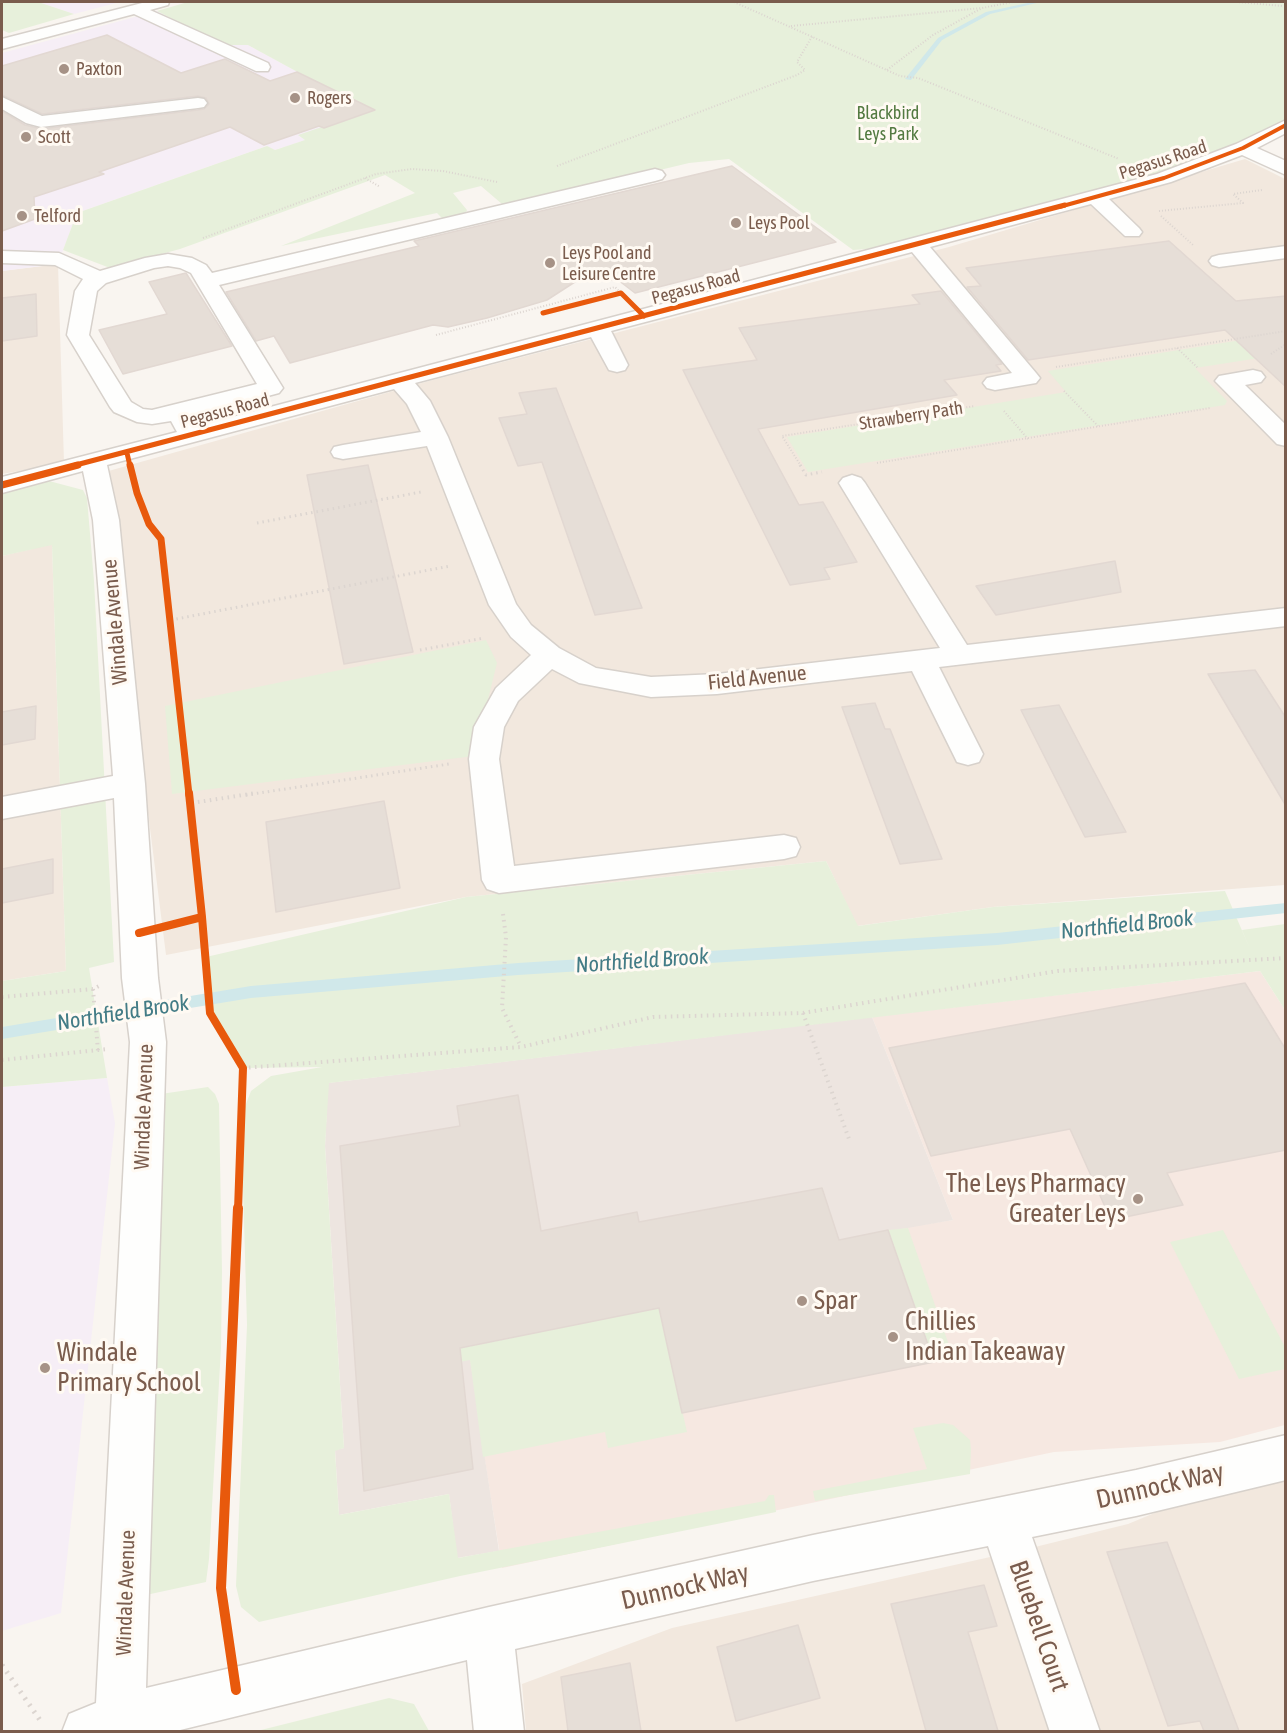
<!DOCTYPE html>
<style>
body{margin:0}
#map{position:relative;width:1287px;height:1733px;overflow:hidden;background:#f9f5f0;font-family:"Asap Condensed",sans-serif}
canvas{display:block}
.frame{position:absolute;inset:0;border:3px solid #7a5c4d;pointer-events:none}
</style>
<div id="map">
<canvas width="1287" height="1733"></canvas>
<div class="frame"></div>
</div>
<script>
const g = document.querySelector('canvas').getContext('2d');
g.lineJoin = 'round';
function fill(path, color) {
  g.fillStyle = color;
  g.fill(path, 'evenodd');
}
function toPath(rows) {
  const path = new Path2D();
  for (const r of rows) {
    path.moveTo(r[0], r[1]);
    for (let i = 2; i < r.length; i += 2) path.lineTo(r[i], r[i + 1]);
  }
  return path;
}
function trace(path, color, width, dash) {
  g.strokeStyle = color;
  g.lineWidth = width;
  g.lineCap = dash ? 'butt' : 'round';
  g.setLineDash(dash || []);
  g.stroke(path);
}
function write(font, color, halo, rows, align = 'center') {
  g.font = font + ' "Asap Condensed",sans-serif';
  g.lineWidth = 6;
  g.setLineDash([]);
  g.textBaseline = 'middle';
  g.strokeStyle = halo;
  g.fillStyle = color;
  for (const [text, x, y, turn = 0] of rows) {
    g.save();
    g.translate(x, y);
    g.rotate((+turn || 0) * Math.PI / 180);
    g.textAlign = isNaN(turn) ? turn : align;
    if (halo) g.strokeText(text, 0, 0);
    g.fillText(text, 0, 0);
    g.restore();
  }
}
fill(toPath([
 [1245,159,1285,179,1285,885,993,907,857,926,826,861,466,897,166,955,105,472,429,381,949,247],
 [58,264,64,463,2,474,2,271],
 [52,544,66,971,2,981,2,556],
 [1285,1479,1285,1731,526,1731,522,1684,672,1628,1035,1547,1128,1524,1169,1507]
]), '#f2e8de');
fill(toPath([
 [1260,971,1285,1010,1285,1425,1220,1442,1054,1452,502,1568,469,1360,822,1188,888,1230,953,1220,872,1017]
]), '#f6e8e1');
fill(toPath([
 [872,1017,953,1220,839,1240,822,1188,722,1295,452,1350,470,1360,499,1551,457,1558,449,1494,339,1515,335,1450,344,1448,325,1146,328,1083]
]), '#ede5e0');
fill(toPath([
 [38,2,120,2,74,14],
 [157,11,223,45,248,45,370,111,299,136,306,140,275,150,267,146,77,213,58,264,2,271,2,53],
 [107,1078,115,1123,61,1613,2,1631,2,1087]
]), '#f6eef6');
fill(toPath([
 [2,2,38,2,74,14,9,33,2,30],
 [188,2,1285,2,1285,125,1164,178,917,245,853,250,729,159,689,163,514,205,502,204,481,186,453,193,467,210,465,215,444,220,437,213,281,246,415,193,385,175,180,249,110,268,63,250,77,213,267,146,275,150,305,140,298,135,369,111,248,45,223,45,157,11],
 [1285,333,1285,354,1195,368,1227,401,1225,405,808,472,787,437,1066,392,1048,371],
 [49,481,83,490,87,498,94,581,114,962,89,968,107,1078,2,1087,2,981,66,971,52,545,2,556,2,492],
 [486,640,497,663,474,756,172,794,165,706],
 [826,861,858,926,993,907,1225,891,1250,949,1242,930,1285,924,1285,1010,1260,971,329,1083,325,1146,344,1448,335,1451,339,1515,449,1494,458,1558,765,1501,769,1495,774,1495,776,1512,460,1576,259,1622,241,1607,236,1586,247,1325,241,1117,251,1091,271,1076,322,1067,243,1068,210,1013,206,957,466,897],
 [208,1087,215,1094,219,1104,222,1272,221,1348,209,1559,206,1582,146,1595,164,1143,161,1094],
 [908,1228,949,1345,929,1348,888,1230],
 [1223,1230,1285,1347,1285,1369,1239,1379,1170,1242],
 [659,1308,687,1432,608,1448,605,1432,483,1457,470,1360,454,1363,452,1350],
 [943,1423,953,1425,970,1440,971,1449,970,1474,815,1501,813,1491,927,1469,913,1428],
 [389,1698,414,1704,429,1731,257,1731]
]), '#e7f0db');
fill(toPath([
 [1032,2,1041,2,990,14,942,40,911,80,905,79,938,38,986,12,1032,2],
 [1286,903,1286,913,997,945,518,975,251,998,2,1039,2,1027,251,986,518,963,997,933,1286,903]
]), '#d0e8ea');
const building = toPath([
 [107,35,181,73,225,59,270,81,297,72,375,110,324,128,319,126,264,145,230,127,99,172,104,174,34,197,35,219,2,231,2,111,25,125,41,129,198,110,204,109,209,104,206,98,198,96,42,114,2,95,2,66,107,35],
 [732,166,836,242,635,293,618,280,578,280,547,300,487,318,448,327,433,325,290,363,274,336,256,341,226,292,419,246,414,241,732,166],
 [1169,241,1236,301,1286,296,1286,387,1225,330,1028,360,967,287,981,286,966,268,1169,241],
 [186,273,232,346,123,374,99,330,167,314,149,282,186,273],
 [941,291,1002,364,996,365,1001,371,944,380,957,395,758,429,799,505,823,502,857,562,824,568,830,579,790,585,683,370,757,360,739,328,920,304,912,295,941,291],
 [36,294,37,336,2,341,2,298,36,294],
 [556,388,642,608,595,615,542,462,518,466,499,418,527,414,519,393,556,388],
 [368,465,413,652,344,664,307,475,368,465],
 [1115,561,1121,592,996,615,976,586,1115,561],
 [1255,670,1286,718,1286,806,1208,674,1255,670],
 [875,703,885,729,890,729,942,859,900,864,842,707,875,703],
 [1059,705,1091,766,1126,832,1085,837,1021,710,1059,705],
 [36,706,35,739,2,745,2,712,36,706],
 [384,801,400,888,276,912,266,822,384,801],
 [53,859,53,893,2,903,2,869,53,859],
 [1245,983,1286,1050,1286,1150,1167,1173,1183,1205,1111,1220,1070,1129,931,1156,889,1048,1245,983],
 [518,1095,541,1231,637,1212,639,1222,822,1188,839,1240,888,1230,934,1362,682,1413,659,1308,460,1348,473,1469,364,1491,340,1146,460,1126,457,1106,518,1095],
 [1167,1542,1239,1731,1204,1731,1200,1721,1168,1726,1107,1552,1167,1542],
 [984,1585,997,1626,968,1632,998,1731,926,1731,891,1604,984,1585],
 [798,1625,820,1698,736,1721,717,1647,798,1625],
 [630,1663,641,1731,568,1731,561,1677,630,1663]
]);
fill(building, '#e6ded7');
trace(building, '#e2d8d2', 1.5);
const minor = toPath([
 [146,2,169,2,168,5,150,10,268,63,270,67,268,71,256,71,134,14,2,49,2,39,146,2],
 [2,97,42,116,198,98,204,99,207,103,204,107,198,108,41,127,26,123,2,109,2,97],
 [1286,120,1286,133,1257,148,1286,161,1286,175,1242,155,1171,182,1109,199,1139,228,1142,232,1139,236,1125,236,1091,204,930,247,1036,373,1040,378,1036,383,995,390,987,388,983,383,987,378,1012,373,912,252,611,331,628,365,625,370,617,372,609,370,591,337,415,383,430,401,448,437,516,604,531,625,559,648,596,668,651,677,717,674,940,648,839,483,843,478,852,475,861,478,865,483,967,645,1286,608,1286,626,939,667,983,754,979,762,968,765,957,762,912,671,717,694,651,697,579,683,552,669,518,701,504,727,499,759,514,866,784,835,796,838,800,847,796,856,784,859,499,893,487,889,482,880,469,759,474,727,496,688,531,655,511,637,489,605,427,446,343,459,334,457,331,452,334,447,343,445,421,432,407,404,394,389,107,465,119,520,145,784,158,978,166,1042,146,1688,489,1607,813,1535,1136,1470,1286,1435,1286,1480,1136,1516,1032,1537,1100,1732,1050,1732,988,1546,813,1581,515,1649,524,1732,474,1732,467,1660,172,1732,62,1732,69,1714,96,1703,130,1042,122,978,114,798,2,819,2,797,113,776,93,520,83,471,2,493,2,477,177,432,171,421,152,424,137,422,114,412,110,407,67,335,75,291,83,279,55,265,2,263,2,251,59,253,100,271,145,258,168,254,192,258,206,265,212,273,655,169,662,171,665,175,662,179,655,181,219,285,283,388,279,393,193,416,198,426,1157,174,1236,144,1286,120],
 [168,266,180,268,191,273,257,384,152,410,143,409,131,402,89,335,97,291,106,283,154,268,168,266],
 [1286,246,1286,258,1219,267,1212,265,1209,261,1212,257,1219,255,1286,246],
 [1253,370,1261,372,1265,377,1261,382,1245,385,1286,425,1286,446,1277,444,1215,381,1219,376,1253,370]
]);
trace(minor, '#d7d1cb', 3);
trace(toPath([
 [734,2,900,76,918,78,1119,159],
 [1236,2,1283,6],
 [791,26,982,8],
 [887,70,933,35,982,8,1013,2],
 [557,166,797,75,805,70,797,62,813,35],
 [365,178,380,187],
 [1159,211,1243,203,1233,194,1262,190],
 [1161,216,1193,245],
 [203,238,376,174,412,169,443,171,497,182],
 [436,335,615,287,620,292],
 [1177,348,1198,368],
 [1271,354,1286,344],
 [1056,367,1286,331],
 [1064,391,1098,426],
 [1004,411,1028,439],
 [877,463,1210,408],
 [801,466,782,436,975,406]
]), '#dcd5d0', 2, [1, 2]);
trace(toPath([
 [800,465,806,475,822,472],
 [257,523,421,492],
 [171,620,450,566],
 [420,650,484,638],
 [246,795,449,764]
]), '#dcd5d0', 3, [1.5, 4]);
trace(toPath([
 [192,803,256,793],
 [503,914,506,937,502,1008,521,1047],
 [93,989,98,1051],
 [2,997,93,989,101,985],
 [803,1013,849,1139],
 [2,1060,108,1049],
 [243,1068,521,1047,653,1017,803,1013,1058,971,1286,958]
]), '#dcd5d0', 4, [1.5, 4.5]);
trace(toPath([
 [2,1665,42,1723]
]), '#dcd5d0', 5, [2, 6]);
fill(minor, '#fefefd');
trace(toPath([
 [1059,207,1164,178,1243,148,1286,125]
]), '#e8590c', 4);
trace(toPath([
 [543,313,621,293,644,316],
 [127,453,130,466],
 [72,466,1065,205]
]), '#e8590c', 5);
trace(toPath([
 [130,465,137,493,149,524,161,539,189,795],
 [2,485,78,465]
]), '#e8590c', 7);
trace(toPath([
 [189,793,202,917],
 [139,933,202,917,210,1013,243,1068,238,1210]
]), '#e8590c', 8);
trace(toPath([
 [236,1690,221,1588,238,1208]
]), '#e8590c', 10);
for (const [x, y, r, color] of [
 [64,69,6,"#a69286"],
 [295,98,6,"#a69286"],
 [26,137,6,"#a69286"],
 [22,216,6,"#a69286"],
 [736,223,6,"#a69286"],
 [550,263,6,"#a69286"],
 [1138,1199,6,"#a69286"],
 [802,1301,6,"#a69286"],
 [893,1337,6,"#a69286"],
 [45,1368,6,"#a69286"]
]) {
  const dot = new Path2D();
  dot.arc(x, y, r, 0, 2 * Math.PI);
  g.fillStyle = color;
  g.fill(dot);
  trace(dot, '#fffaf3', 2);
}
write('18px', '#7a5c4d', '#fffaf3', [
 ["Paxton",76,69],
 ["Rogers",307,98],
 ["Scott",38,137],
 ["Telford",34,216],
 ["Leys Pool",748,223],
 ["Leys Pool and",562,253],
 ["Leisure Centre",562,274]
], 'left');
write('18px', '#537a41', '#fffaf3', [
 ["Blackbird",888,113],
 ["Leys Park",888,134]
]);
write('18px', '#7a5c4d', '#fffaf3', [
 ["Pegasus Road",1163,160,-18],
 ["Pegasus Road",696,287,-15],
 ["Pegasus Road",225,411,-15],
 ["Strawberry Path",911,416,-9]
]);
write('21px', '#7a5c4d', '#fffaf3', [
 ["Windale Avenue",115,622,-95],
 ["Field Avenue",757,678,-6],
 ["Windale Avenue",144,1107,-88],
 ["Windale Avenue",126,1593,-88]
]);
write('italic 22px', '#437c86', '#fffaf3', [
 ["Northfield Brook",1127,925,-6],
 ["Northfield Brook",642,961,-4],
 ["Northfield Brook",123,1013,-9]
]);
write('26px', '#7a5c4d', '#fffaf3', [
 ["The Leys Pharmacy",1126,1184,"right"],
 ["Greater Leys",1126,1214,"right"],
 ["Spar",814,1301],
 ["Chillies",905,1322],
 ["Indian Takeaway",905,1352],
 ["Windale",57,1353],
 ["Primary School",57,1383]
], 'left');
write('26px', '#7a5c4d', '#fffaf3', [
 ["Dunnock Way",1160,1486,-13],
 ["Dunnock Way",685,1587,-13],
 ["Bluebell Court",1039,1626,71]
]);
</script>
